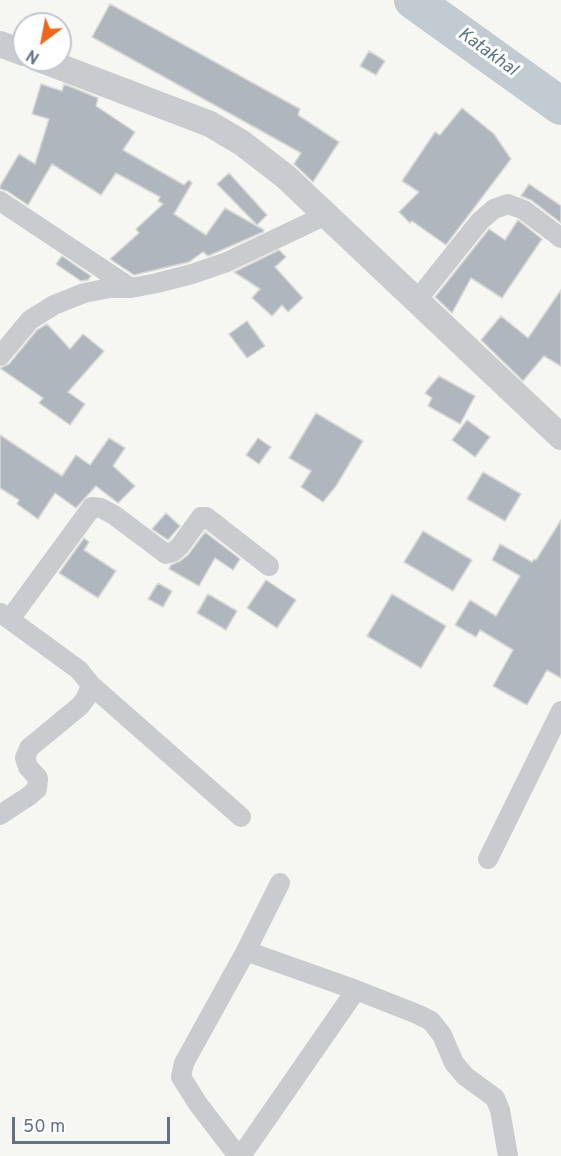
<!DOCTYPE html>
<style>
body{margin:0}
#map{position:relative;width:561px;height:1156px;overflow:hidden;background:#f6f7f3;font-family:Overpass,sans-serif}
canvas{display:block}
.north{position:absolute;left:12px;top:12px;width:60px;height:60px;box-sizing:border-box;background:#fff;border:2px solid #c1c7cf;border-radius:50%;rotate:212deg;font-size:16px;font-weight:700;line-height:24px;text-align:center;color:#637286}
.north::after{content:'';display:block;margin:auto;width:21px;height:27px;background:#ef651a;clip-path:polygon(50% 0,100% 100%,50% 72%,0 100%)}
.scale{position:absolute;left:12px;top:1117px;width:158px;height:27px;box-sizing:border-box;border:3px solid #637286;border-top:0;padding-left:8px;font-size:18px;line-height:21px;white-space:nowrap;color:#637286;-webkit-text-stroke:4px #fff;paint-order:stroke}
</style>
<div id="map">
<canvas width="561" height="1156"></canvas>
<div class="north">N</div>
<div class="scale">50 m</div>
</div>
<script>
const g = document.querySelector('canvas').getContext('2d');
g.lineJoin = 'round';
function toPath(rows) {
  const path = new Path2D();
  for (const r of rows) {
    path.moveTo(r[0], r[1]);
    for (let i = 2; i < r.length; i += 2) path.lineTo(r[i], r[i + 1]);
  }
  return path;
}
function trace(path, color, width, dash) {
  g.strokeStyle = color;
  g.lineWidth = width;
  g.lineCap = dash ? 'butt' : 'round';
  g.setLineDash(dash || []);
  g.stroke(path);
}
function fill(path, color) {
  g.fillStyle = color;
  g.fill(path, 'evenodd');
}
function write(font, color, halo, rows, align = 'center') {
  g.font = font + ' Overpass,sans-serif';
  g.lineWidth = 6;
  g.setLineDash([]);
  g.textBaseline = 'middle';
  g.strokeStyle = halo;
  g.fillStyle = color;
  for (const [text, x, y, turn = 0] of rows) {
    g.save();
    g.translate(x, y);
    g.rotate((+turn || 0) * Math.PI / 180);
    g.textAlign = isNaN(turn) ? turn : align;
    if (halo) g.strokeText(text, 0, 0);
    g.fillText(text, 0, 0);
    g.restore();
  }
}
trace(toPath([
 [413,0,561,106]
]), '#c2cbd1', 38);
const building = toPath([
 [110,4,300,109,298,115,339,142,313,182,294,164,301,153,92,37,110,4],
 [369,51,385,61,376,75,360,66,369,51],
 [41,84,62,91,64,84,98,98,96,106,135,132,123,150,184,185,189,180,192,183,174,214,206,235,225,208,264,230,263,232,208,256,203,252,189,262,134,275,110,259,139,233,136,229,163,204,158,201,160,197,116,173,101,195,52,164,28,205,7,191,0,189,0,186,19,154,35,164,49,119,32,114,41,84],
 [462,108,494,134,511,159,446,245,412,221,410,223,399,212,419,192,402,181,435,132,440,135,462,108],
 [229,173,267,215,257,225,217,184,229,173],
 [529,184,561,206,561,223,531,200,521,196,529,184],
 [518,220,542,239,502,298,471,278,452,313,435,297,489,229,505,240,518,220],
 [279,250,286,257,275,267,303,298,288,312,282,305,272,316,252,298,260,289,234,272,279,250],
 [62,256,91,276,88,280,81,281,56,264,62,256],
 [561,290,561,366,544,356,523,381,481,340,501,316,528,338,561,290],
 [247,321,265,346,247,358,229,334,247,321],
 [47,324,70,349,83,334,104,351,68,392,85,404,70,425,39,403,43,398,0,368,9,364,37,330,47,324],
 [439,376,475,396,460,424,428,406,432,398,425,393,439,376],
 [316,413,363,441,336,486,323,502,301,487,311,471,289,458,316,413],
 [467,420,490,437,475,457,452,440,467,420],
 [0,435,62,476,76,455,90,465,109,438,125,448,113,466,135,486,118,503,96,486,76,508,55,493,38,519,17,504,19,500,0,488,0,435],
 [258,438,271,447,259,464,246,455,258,438],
 [483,472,521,494,505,521,467,499,483,472],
 [166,513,180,526,168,540,152,529,166,513],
 [561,520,561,678,547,670,527,705,493,686,513,650,480,630,476,637,455,625,470,600,496,616,520,576,492,560,500,544,532,562,534,559,536,560,561,520],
 [423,531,472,560,453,591,404,562,423,531],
 [205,532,240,559,233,570,215,558,199,586,169,569,171,565,180,561,188,555,205,532],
 [84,538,89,542,84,550,116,571,98,598,59,573,84,538],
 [266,580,296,600,277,628,247,608,266,580],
 [158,583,172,591,163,607,148,599,158,583],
 [208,594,237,611,226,630,197,613,208,594],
 [392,594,446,626,421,668,367,636,392,594]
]);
fill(building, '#b0b6bd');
trace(building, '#d8d8d5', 1.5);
trace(toPath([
 [0,201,131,288],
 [417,300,480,221,494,209,508,204,524,210,561,238],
 [0,356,30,320,54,305,84,293,110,288,131,288,157,283,192,274,227,262,326,215],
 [10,619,92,507,101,508,114,515,166,554,173,552,180,546,201,517,206,517,269,566],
 [91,685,241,817],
 [0,815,29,796,37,789,38,778,28,767,25,758,29,748,80,706,86,698,91,685,79,670,1,613],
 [488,859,561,711],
 [246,951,356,990,417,1014,431,1021,442,1035,454,1063,465,1076,495,1098,500,1110,508,1156],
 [238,1156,198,1104,181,1077,184,1063,246,951,280,883],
 [241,1156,356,990]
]), '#c9cbcf', 20);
trace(toPath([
 [0,44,24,53],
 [42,60,210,124,242,143,286,177,561,437]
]), '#c9cbcf', 26);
write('italic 18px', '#5f7583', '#fff', [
 ["Katakhal",487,53,36]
]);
</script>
